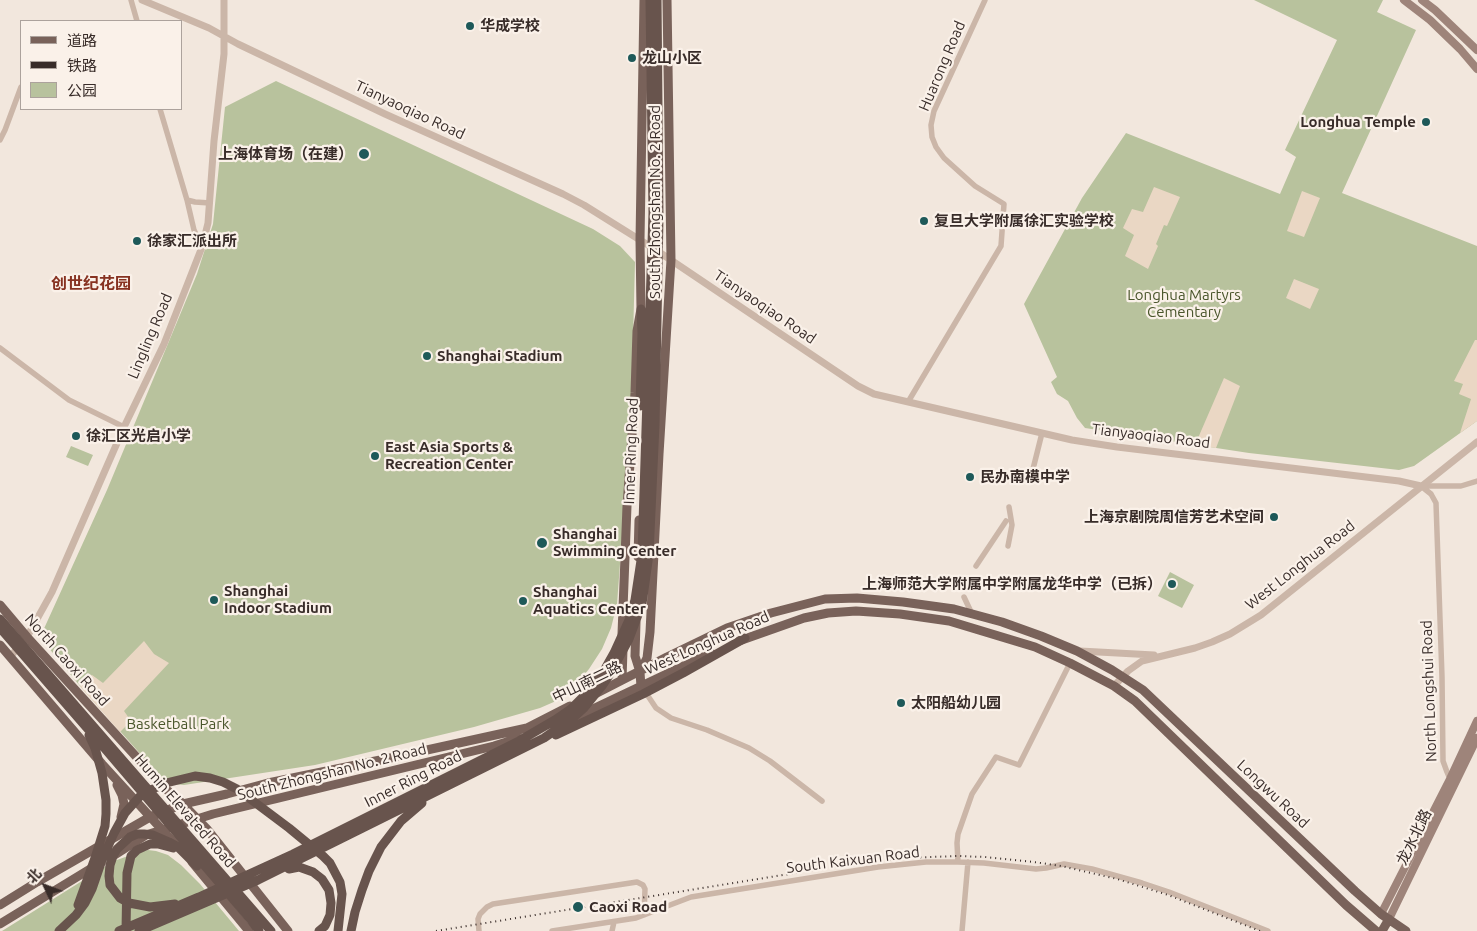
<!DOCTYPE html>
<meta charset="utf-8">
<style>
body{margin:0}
#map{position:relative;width:1477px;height:931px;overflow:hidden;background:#f2e7dd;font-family:Ubuntu,"Noto Sans SC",sans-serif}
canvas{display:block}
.legend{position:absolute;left:20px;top:20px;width:162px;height:90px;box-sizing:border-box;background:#faf1e9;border:1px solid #aca29c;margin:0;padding:6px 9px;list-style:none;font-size:15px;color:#382c29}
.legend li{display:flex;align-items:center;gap:10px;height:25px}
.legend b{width:25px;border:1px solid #aca29c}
.north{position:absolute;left:20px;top:861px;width:50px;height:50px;-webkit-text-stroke:4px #faf1e9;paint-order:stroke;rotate:313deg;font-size:14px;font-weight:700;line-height:20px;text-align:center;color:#382c29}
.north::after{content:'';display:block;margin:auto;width:18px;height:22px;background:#382c29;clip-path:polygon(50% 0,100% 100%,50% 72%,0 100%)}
</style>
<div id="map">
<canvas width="1477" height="931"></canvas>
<ul class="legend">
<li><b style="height:6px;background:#79625a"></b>道路</li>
<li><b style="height:6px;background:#382c29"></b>铁路</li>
<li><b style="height:14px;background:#b8c29d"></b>公园</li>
</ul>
<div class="north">北</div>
</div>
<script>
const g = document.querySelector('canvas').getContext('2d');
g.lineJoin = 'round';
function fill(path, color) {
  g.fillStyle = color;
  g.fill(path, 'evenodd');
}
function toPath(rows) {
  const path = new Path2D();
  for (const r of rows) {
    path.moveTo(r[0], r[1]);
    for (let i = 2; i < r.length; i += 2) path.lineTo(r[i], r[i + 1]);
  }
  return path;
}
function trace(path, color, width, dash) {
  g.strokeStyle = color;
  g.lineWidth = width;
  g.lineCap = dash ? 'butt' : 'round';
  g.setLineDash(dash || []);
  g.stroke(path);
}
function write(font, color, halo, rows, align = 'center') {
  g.font = font + ' Ubuntu,"Noto Sans SC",sans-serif';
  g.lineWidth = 4.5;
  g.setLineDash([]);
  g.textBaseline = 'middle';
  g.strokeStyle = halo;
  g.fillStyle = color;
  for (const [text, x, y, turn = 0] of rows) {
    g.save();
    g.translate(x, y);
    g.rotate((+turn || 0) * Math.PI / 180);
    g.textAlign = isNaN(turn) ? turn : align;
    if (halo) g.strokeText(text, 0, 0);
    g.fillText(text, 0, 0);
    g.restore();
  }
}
fill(toPath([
 [1254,0,1383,0,1377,12,1416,30,1342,193,1477,246,1477,421,1414,466,1399,470,1249,453,1085,428,1077,418,1068,401,1057,394,1051,382,1057,377,1024,304,1082,198,1126,133,1280,194,1296,157,1285,150,1337,40],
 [276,81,593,229,620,246,635,262,631,417,617,604,611,628,602,649,589,669,572,689,556,701,540,708,474,727,315,765,184,785,173,784,159,775,80,686,43,641,42,633,107,490,197,274,213,224,225,107],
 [71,446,93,455,88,466,66,457],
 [1170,572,1194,585,1182,608,1158,596],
 [148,850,156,851,168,855,181,865,200,884,239,931,2,931,114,861,142,851]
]), '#b8c29d');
fill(toPath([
 [1154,187,1180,197,1167,226,1164,225,1156,244,1158,246,1148,269,1125,256,1134,235,1123,228,1132,209,1143,212],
 [1302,191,1320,198,1304,237,1287,231],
 [1294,279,1319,289,1310,309,1286,298],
 [1475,340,1477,340,1477,421,1460,433,1471,399,1459,394,1463,384,1454,381],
 [1224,378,1240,386,1216,448,1195,445],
 [144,641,154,654,169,663,124,711,131,721,120,732,80,686,92,675,103,683]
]), '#ead7c4');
trace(toPath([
 [131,0,137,21],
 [160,109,187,200,194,230,202,247],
 [0,140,5,130,21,87],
 [187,200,195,202,210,203],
 [0,348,69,400,124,427],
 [908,402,1001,246,1004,204,975,186,944,158,936,147,932,137,931,125,934,111,985,0],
 [1033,469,1042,433],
 [1421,486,1431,494,1436,503,1442,677,1443,761,1447,772,1450,779,1452,780],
 [1421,486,1461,486,1477,481],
 [1008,546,1012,525,1009,507],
 [976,566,1006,521],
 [964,597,972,614],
 [644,690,656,708,671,718,707,730,749,748,770,761,822,801],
 [958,862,957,843,958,834,972,794,996,757,1019,765,1070,663],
 [479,931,478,919,480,914,487,907,493,904,637,882,643,885,645,889,644,915],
 [552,931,636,918,691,897,878,867,926,862,958,862,984,863,1036,869,1046,868,1064,864,1092,869,1142,883,1169,892,1268,931],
 [612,931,614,922],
 [962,931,968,862]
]), '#cbb6a8', 5.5);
trace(toPath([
 [142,0,209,28,238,44,385,114,563,194,584,205,656,250,858,386,874,394,1072,440,1117,447,1399,481,1421,486],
 [1080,651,1154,655],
 [10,657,27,637,52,592,124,427,164,344,202,247,208,223,214,141,224,54,224,0],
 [1114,686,1128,671,1142,661,1195,648,1212,642,1230,634,1261,615,1477,442]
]), '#cbb6a8', 7);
trace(toPath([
 [1404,0,1430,20,1460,49,1477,69],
 [1422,0,1435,10,1477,50],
 [1381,914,1450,779,1477,721],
 [1389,919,1477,738]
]), '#9e847a', 8);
trace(toPath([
 [638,557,639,520],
 [0,605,27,637,152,774,168,791,183,804,207,829,288,931],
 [636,622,635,656,640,672,641,687],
 [622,634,627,506,635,393,637,331,641,309,640,240,644,0],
 [739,641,804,618,828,613,856,611,900,614,949,621,1035,647,1070,663,1114,686,1135,701,1346,905,1376,931],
 [0,645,102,764,176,845],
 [640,672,647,658,650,632,659,454,671,260,667,0],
 [622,680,623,649],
 [595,694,667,657,727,628,771,613,825,599,857,598,903,602,954,609,1002,622,1041,636,1077,651,1112,670,1143,690,1355,891,1381,914,1406,931],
 [578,716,711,653],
 [117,785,122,795,124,804,121,817],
 [113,856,146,835,213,814,494,746,519,738],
 [192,862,249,931],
 [0,905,37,882,150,817,183,804,227,794,268,783,395,757,527,728,570,706],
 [0,924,95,866],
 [1382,931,1389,919]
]), '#79625a', 9);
trace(toPath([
 [640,406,642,333,641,309],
 [0,619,271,931],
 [0,628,101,744,251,920,259,931],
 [556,735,643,694,683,673,745,638],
 [289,869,299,867,313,872,322,879,329,890,331,903,330,915,325,926,319,931],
 [175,904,150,907,129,903,120,898,110,885,109,876,110,865,113,856,117,849,130,837,137,834,144,834,153,835,169,842,178,847,197,866],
 [78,905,95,858,105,826,106,814,106,800,102,773,95,748,89,735],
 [59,931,76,915,85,903,92,889,102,860,114,833,125,813,133,804,142,794,166,783,195,776,210,778,223,782,237,789,289,828,323,856,330,863,340,882,342,894,338,931],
 [119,931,199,897,293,854,519,741,555,720,571,709,584,696,605,669,614,653,629,620,635,600,642,554,653,213,650,0],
 [126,931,127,873,131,856,137,850,150,844,158,844,173,848],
 [139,931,258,880,544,738,573,718,584,708,602,686,610,674,629,639,642,604,649,554,655,424,659,217,657,0],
 [351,931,355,912,362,890,369,871,381,847,401,821,422,803]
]), '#68544d', 9);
trace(toPath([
 [436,931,851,864,904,858,958,856,985,857,1034,862,1061,866,1117,879,1168,895,1260,931]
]), '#382c29', 2, [1, 4]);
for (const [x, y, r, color] of [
 [470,26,5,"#1e5959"],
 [632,58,5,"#1e5959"],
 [1426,122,5,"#1e5959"],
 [364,154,6,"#1e5959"],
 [924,221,5,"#1e5959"],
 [137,241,5,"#1e5959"],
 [427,356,5,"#1e5959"],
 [76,436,5,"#1e5959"],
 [375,456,5,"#1e5959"],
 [970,477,5,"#1e5959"],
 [1274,517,5,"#1e5959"],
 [542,543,6,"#1e5959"],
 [1172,584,5,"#1e5959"],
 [214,600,5,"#1e5959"],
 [523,601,5,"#1e5959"],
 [901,703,5,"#1e5959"],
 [578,907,6,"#1e5959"]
]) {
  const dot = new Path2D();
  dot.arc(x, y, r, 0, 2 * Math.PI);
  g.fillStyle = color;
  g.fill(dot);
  trace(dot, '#faf1e9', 2);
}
write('bold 15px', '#382c29', '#faf1e9', [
 ["华成学校",480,26],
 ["龙山小区",642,58],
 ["Longhua Temple",1416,122,"right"],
 ["上海体育场（在建）",353,154,"right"],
 ["复旦大学附属徐汇实验学校",934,221],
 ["徐家汇派出所",147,241],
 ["Shanghai Stadium",437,356],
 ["徐汇区光启小学",86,436],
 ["East Asia Sports &",385,447],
 ["Recreation Center",385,464],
 ["民办南模中学",980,477],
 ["上海京剧院周信芳艺术空间",1264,517,"right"],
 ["Shanghai",553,534],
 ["Swimming Center",553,551],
 ["上海师范大学附属中学附属龙华中学（已拆）",1162,584,"right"],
 ["Shanghai",224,591],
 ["Indoor Stadium",224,608],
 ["Shanghai",533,592],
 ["Aquatics Center",533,609],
 ["太阳船幼儿园",911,703],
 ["Caoxi Road",589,907]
], 'left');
write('15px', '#382c29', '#faf1e9', [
 ["Huarong Road",942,66,-67],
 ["Tianyaoqiao Road",410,110,25],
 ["South Zhongshan No. 2 Road",655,202,-90],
 ["Tianyaoqiao Road",765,307,34],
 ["Lingling Road",150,336,-67],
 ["Tianyaoqiao Road",1151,436,7],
 ["Inner Ring Road",631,451,-88],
 ["West Longhua Road",1300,565,-38],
 ["West Longhua Road",707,643,-24],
 ["North Caoxi Road",67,660,48],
 ["中山南二路",587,682,-26],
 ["North Longshui Road",1429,691,-92],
 ["South Zhongshan No. 2 Road",332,772,-14],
 ["Inner Ring Road",413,779,-27],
 ["Longwu Road",1273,794,43],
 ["Humin Elevated Road",185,811,49],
 ["龙水北路",1414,837,-64],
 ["South Kaixuan Road",853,860,-7]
]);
write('15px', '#4a562c', '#faf1e9', [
 ["Longhua Martyrs",1184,295],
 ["Cementary",1184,312],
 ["Basketball Park",178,724]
]);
write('bold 16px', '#873221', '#faf1e9', [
 ["创世纪花园",91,284]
]);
</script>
